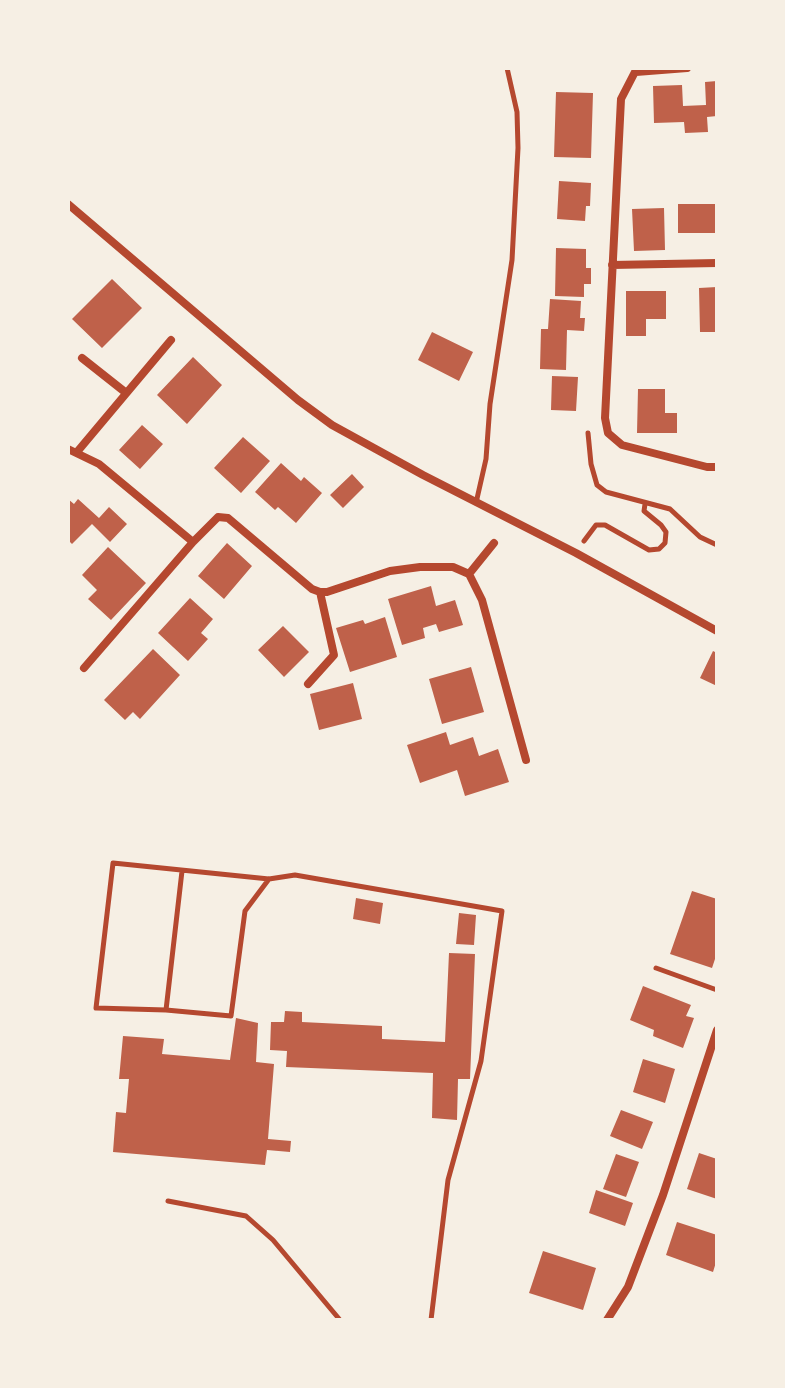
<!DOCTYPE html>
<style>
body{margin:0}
#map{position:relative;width:785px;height:1388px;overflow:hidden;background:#f6efe4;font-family:"Roboto Condensed",sans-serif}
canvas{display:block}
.frame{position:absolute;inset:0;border:70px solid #f6efe4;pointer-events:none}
</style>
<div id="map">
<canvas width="785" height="1388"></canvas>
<div class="frame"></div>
</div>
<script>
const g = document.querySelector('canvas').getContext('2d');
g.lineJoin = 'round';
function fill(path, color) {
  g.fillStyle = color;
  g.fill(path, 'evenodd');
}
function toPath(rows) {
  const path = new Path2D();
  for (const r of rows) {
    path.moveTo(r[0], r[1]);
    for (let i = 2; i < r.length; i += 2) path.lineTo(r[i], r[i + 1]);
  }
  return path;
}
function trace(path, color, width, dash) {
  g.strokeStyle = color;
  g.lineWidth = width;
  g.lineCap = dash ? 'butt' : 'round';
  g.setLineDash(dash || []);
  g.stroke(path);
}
fill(toPath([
 [717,81,717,116,707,117,708,132,685,133,684,122,654,123,653,86,682,85,683,106,706,105,705,82],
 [556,92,593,93,591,158,554,157],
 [559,181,591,183,590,206,586,206,585,221,557,219],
 [678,204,716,204,715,233,678,233],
 [664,208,665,250,634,251,632,209],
 [556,248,586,249,586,268,591,268,591,284,584,284,584,297,555,296],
 [112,279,142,308,102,348,72,319],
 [717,287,717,332,700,332,699,288],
 [626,291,666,291,666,319,646,319,646,336,626,336],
 [550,299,581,301,580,318,585,318,584,331,567,330,566,370,540,369,541,329,548,329],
 [432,332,473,352,459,381,418,360],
 [193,357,222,385,187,424,157,395],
 [552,376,578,377,576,411,551,410],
 [638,389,665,389,665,413,677,413,677,433,637,433],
 [142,425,163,444,140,469,119,450],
 [243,437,270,461,241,493,214,468],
 [281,463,301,481,304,477,322,493,296,523,278,507,275,510,255,492],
 [352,474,364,487,343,508,330,495],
 [68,499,74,504,78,499,99,518,109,507,127,524,110,542,92,524,72,544,68,540],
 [227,543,252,566,224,599,198,576],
 [108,547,146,583,111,620,88,599,97,590,82,575],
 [431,586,436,606,455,600,463,625,439,632,436,624,423,628,425,638,402,645,388,599],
 [190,598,213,619,201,633,208,639,188,661,158,633],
 [385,617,397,657,350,672,336,628,363,620,365,624],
 [283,626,309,652,284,677,258,650],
 [153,649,180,675,140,719,133,712,125,720,104,700],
 [713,651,717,653,717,686,700,678],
 [471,667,484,712,442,724,429,679],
 [353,683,362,719,319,730,310,694],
 [446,732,450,745,473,737,479,756,498,749,509,782,465,796,457,770,420,783,407,745],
 [692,891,717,899,717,953,712,968,670,954],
 [356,898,383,903,380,924,353,919],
 [459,913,476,915,474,945,456,944],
 [449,953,475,954,470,1079,458,1079,457,1120,432,1118,433,1073,286,1067,287,1051,270,1050,271,1022,284,1022,285,1011,302,1012,302,1022,382,1026,382,1039,445,1042],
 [643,986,691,1005,686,1016,694,1018,683,1048,653,1036,654,1030,630,1020],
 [236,1018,258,1023,256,1062,274,1064,268,1139,291,1141,290,1152,267,1150,265,1165,113,1152,116,1112,126,1113,129,1079,119,1079,123,1036,164,1039,162,1054,230,1060],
 [643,1059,675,1069,665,1103,633,1092],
 [621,1110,653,1122,642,1149,610,1136],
 [699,1153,717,1159,717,1199,687,1189],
 [616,1154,639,1162,626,1197,603,1189],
 [596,1190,633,1203,625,1226,589,1213],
 [677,1222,717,1235,717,1259,713,1272,666,1255],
 [543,1251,596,1268,583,1310,529,1293]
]), '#bf614a');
trace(toPath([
 [588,433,591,464,597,485,606,492,670,509,700,537,717,545],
 [584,541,596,525,605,525,649,550,659,549,665,543,666,532,661,525,644,511,645,504]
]), '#b5482f', 5);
trace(toPath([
 [476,503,486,459,490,404,512,260,518,148,517,112,507,68],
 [269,879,245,911,231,1016,166,1010,96,1008,113,863,269,879,295,875,502,911,481,1061,448,1180,431,1320],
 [656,968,717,990],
 [166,1010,182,871],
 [168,1201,246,1216,273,1240,340,1320]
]), '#b5482f', 5);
trace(toPath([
 [637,68,621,99,605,418,608,433,622,445,707,467,717,467],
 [636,72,687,68],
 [68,204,298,400,332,425,423,475,576,553,717,631],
 [612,265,717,263],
 [82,358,125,392],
 [68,449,99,464,193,542,218,517,228,518,312,589,320,592,334,655,308,684],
 [77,452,171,340],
 [494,543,469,574,482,600,526,760],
 [320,592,327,592,390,571,420,567,453,567,469,574],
 [84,668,193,542],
 [607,1320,628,1287,663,1195,717,1030]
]), '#b5482f', 8);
</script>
